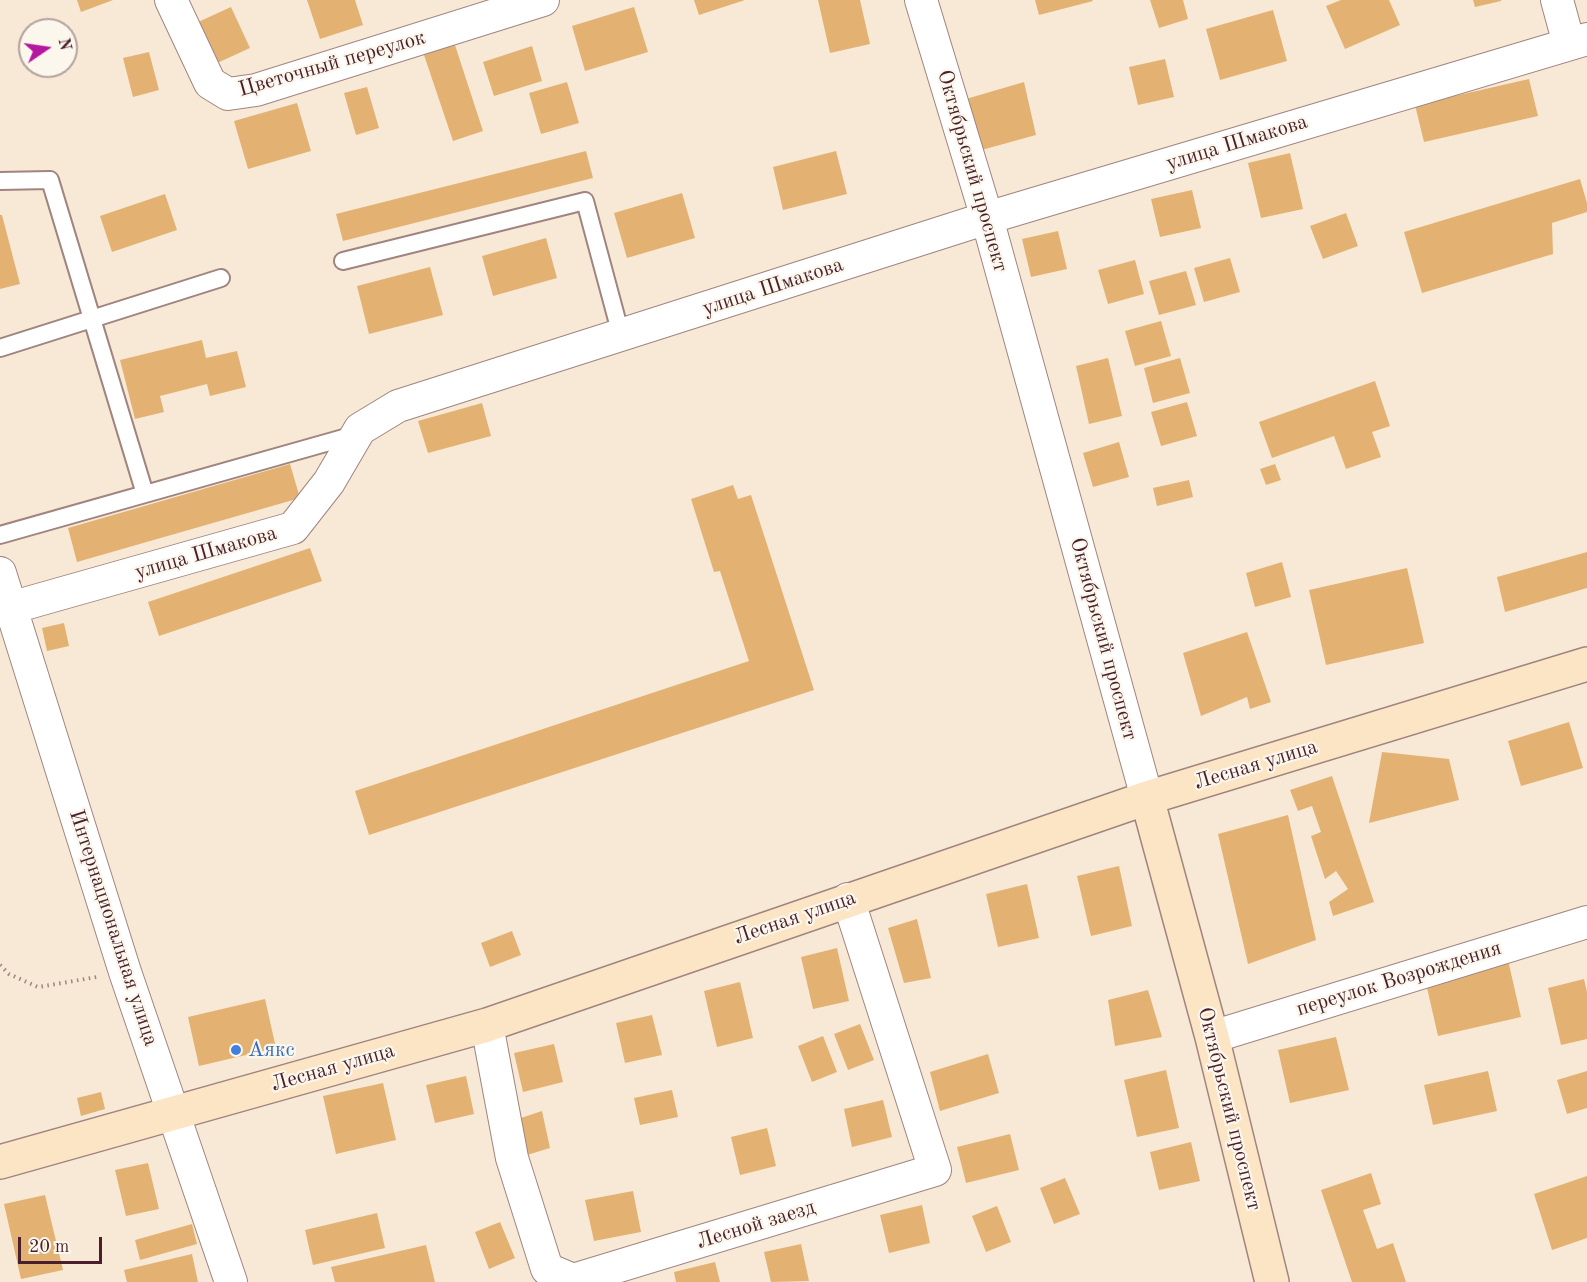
<!DOCTYPE html>
<meta charset="utf-8">
<style>
body{margin:0}
#map{position:relative;width:1587px;height:1282px;overflow:hidden;background:#f7e9d5;font-family:"Old Standard TT",serif}
canvas{display:block}
.north{position:absolute;left:18px;top:18px;width:60px;height:60px;box-sizing:border-box;background:#fbf7ec;border:2px solid #b4a19f;border-radius:50%;rotate:77deg;font-size:16px;font-weight:700;line-height:24px;text-align:center;color:#4a1f2b}
.north::after{content:'';display:block;margin:auto;width:21px;height:27px;background:#b5179e;clip-path:polygon(50% 0,100% 100%,50% 72%,0 100%)}
.scale{position:absolute;left:18px;top:1237px;width:84px;height:27px;box-sizing:border-box;border:3px solid #4a1f2b;border-top:0;padding-left:8px;font-size:18px;line-height:21px;white-space:nowrap;color:#4a1f2b;-webkit-text-stroke:4px #fbf7ec;paint-order:stroke}
</style>
<div id="map">
<canvas width="1587" height="1282"></canvas>
<div class="north">N</div>
<div class="scale">20 m</div>
</div>
<script>
const g = document.querySelector('canvas').getContext('2d');
g.lineJoin = 'round';
function fill(path, color) {
  g.fillStyle = color;
  g.fill(path, 'evenodd');
}
function toPath(rows) {
  const path = new Path2D();
  for (const r of rows) {
    path.moveTo(r[0], r[1]);
    for (let i = 2; i < r.length; i += 2) path.lineTo(r[i], r[i + 1]);
  }
  return path;
}
function trace(path, color, width, dash) {
  g.strokeStyle = color;
  g.lineWidth = width;
  g.lineCap = dash ? 'butt' : 'round';
  g.setLineDash(dash || []);
  g.stroke(path);
}
function write(font, color, halo, rows, align = 'center') {
  g.font = font + ' "Old Standard TT",serif';
  g.lineWidth = 4.5;
  g.setLineDash([]);
  g.textBaseline = 'middle';
  g.strokeStyle = halo;
  g.fillStyle = color;
  for (const [text, x, y, turn = 0] of rows) {
    g.save();
    g.translate(x, y);
    g.rotate((+turn || 0) * Math.PI / 180);
    g.textAlign = isNaN(turn) ? turn : align;
    if (halo) g.strokeText(text, 0, 0);
    g.fillText(text, 0, 0);
    g.restore();
  }
}
fill(toPath([
 [77,0,113,0,81,12],
 [307,0,355,0,363,25,320,39],
 [694,0,745,0,699,15],
 [818,0,860,0,870,44,830,53],
 [1035,0,1092,0,1093,1,1039,15],
 [1150,0,1183,0,1188,19,1159,28],
 [1341,0,1389,0,1400,25,1345,49,1326,6],
 [1473,0,1501,0,1501,1,1475,7],
 [231,7,250,48,215,64,196,23],
 [634,7,648,52,585,71,572,26],
 [1273,10,1287,61,1220,80,1206,29],
 [454,42,483,131,453,141,423,52],
 [532,46,542,81,494,96,483,62],
 [149,52,159,90,133,97,123,58],
 [1165,59,1174,97,1138,105,1129,67],
 [1529,79,1538,116,1424,142,1415,105],
 [567,82,579,123,541,134,529,93],
 [1024,82,1036,135,978,151,966,99],
 [367,87,379,128,356,135,344,93],
 [297,103,311,151,248,169,234,121],
 [586,151,593,178,343,241,336,214],
 [836,151,847,194,783,210,773,167],
 [1290,153,1303,209,1261,218,1248,163],
 [1580,179,1587,203,1587,212,1552,223,1553,254,1422,293,1404,232],
 [1192,190,1201,228,1160,237,1151,199],
 [682,193,695,238,627,258,614,213],
 [165,194,177,230,112,252,100,216],
 [1346,213,1358,246,1323,259,1310,226],
 [0,215,2,215,20,284,0,289],
 [1058,231,1067,269,1031,277,1022,239],
 [546,238,557,278,493,296,482,256],
 [1230,258,1240,292,1204,302,1194,268],
 [1135,260,1144,294,1108,304,1098,270],
 [430,267,443,315,369,334,357,286],
 [1186,271,1196,305,1159,315,1149,281],
 [1161,321,1171,356,1135,366,1125,331],
 [202,340,206,358,237,351,246,387,210,396,207,384,160,396,164,412,135,419,120,360],
 [1108,358,1122,416,1089,424,1076,366],
 [1180,358,1190,393,1153,403,1144,368],
 [1375,381,1390,426,1372,432,1381,457,1346,469,1334,436,1272,458,1259,422],
 [1187,402,1197,436,1161,446,1151,412],
 [482,403,491,436,428,453,418,421],
 [1119,442,1129,477,1093,487,1083,453],
 [290,464,300,498,77,562,68,528],
 [1275,464,1281,480,1266,485,1260,469],
 [1189,480,1193,497,1157,506,1153,488],
 [733,485,738,499,751,495,814,690,369,835,355,791,749,661,720,571,714,572,691,499],
 [310,548,322,581,159,636,148,602],
 [1587,552,1587,588,1505,612,1497,577],
 [1282,562,1291,597,1255,607,1246,573],
 [1407,568,1424,643,1326,665,1309,590],
 [64,623,69,646,47,651,42,628],
 [1247,632,1271,702,1250,709,1247,697,1201,716,1183,653],
 [1569,722,1583,768,1521,786,1508,741],
 [1382,752,1449,759,1459,800,1369,823],
 [1332,776,1374,902,1333,916,1329,902,1348,889,1336,871,1325,879,1311,836,1321,832,1312,806,1298,811,1290,790],
 [1288,815,1316,940,1248,964,1218,834],
 [1119,866,1132,926,1091,936,1077,876],
 [1027,884,1039,938,998,947,986,894],
 [917,919,931,978,904,983,888,928],
 [512,931,521,955,490,967,481,943],
 [837,948,849,1001,813,1009,801,957],
 [1508,960,1521,1017,1438,1036,1425,979],
 [1584,979,1587,992,1587,1039,1561,1045,1548,988],
 [740,982,753,1038,717,1047,704,991],
 [1148,990,1162,1037,1115,1046,1108,1000],
 [265,999,276,1048,199,1066,188,1017],
 [652,1015,662,1055,625,1063,616,1023],
 [860,1024,874,1060,848,1070,834,1034],
 [823,1036,837,1072,812,1082,798,1046],
 [1336,1037,1349,1090,1290,1103,1278,1050],
 [554,1044,563,1082,523,1092,514,1053],
 [988,1054,999,1093,940,1111,930,1072],
 [1166,1070,1179,1128,1137,1137,1124,1080],
 [1488,1071,1497,1111,1433,1125,1424,1085],
 [1587,1071,1587,1108,1567,1114,1557,1080],
 [466,1076,474,1114,435,1123,426,1085],
 [383,1083,396,1140,336,1154,323,1096],
 [672,1090,678,1117,640,1125,634,1098],
 [101,1092,105,1109,81,1116,77,1098],
 [883,1100,892,1137,852,1147,844,1109],
 [542,1111,550,1148,527,1155,518,1119],
 [767,1128,776,1166,740,1175,731,1137],
 [1010,1134,1019,1170,966,1183,957,1147],
 [1191,1142,1200,1181,1159,1190,1150,1152],
 [148,1163,159,1209,126,1216,115,1170],
 [1371,1173,1381,1204,1363,1210,1377,1249,1393,1243,1406,1282,1352,1282,1321,1190],
 [1587,1176,1587,1238,1552,1250,1534,1194],
 [1065,1178,1080,1214,1054,1224,1040,1188],
 [633,1191,641,1232,594,1241,585,1200],
 [45,1195,63,1270,21,1279,4,1204],
 [922,1205,930,1243,889,1253,880,1215],
 [997,1206,1011,1242,986,1252,972,1216],
 [377,1213,385,1248,313,1265,305,1230],
 [500,1222,515,1258,489,1269,475,1232],
 [192,1224,197,1244,140,1260,135,1240],
 [801,1244,809,1281,771,1282,764,1252],
 [426,1245,435,1282,335,1282,331,1267],
 [192,1254,198,1282,127,1282,124,1270],
 [715,1262,720,1282,676,1282,674,1272]
]), '#e3b273');
const lane = toPath([
 [0,181,50,180,145,494],
 [343,261,585,201,621,335],
 [0,348,221,278],
 [0,535,354,435]
]);
const street = toPath([
 [171,0,210,83,228,94,256,90,543,0],
 [921,0,987,218,1147,798],
 [1557,0,1569,44],
 [0,573,125,972,231,1282],
 [10,608,293,528,329,482,360,429,398,406,987,218,1587,39],
 [487,1025,512,1158,547,1269,573,1280,935,1170,848,899],
 [1212,1037,1587,922]
]);
const secondary = toPath([
 [1147,798,1212,1037,1272,1282],
 [0,1162,487,1025,1147,798,1587,664]
]);
trace(lane, '#a08480', 20);
trace(street, '#a08480', 34);
trace(secondary, '#a08480', 36);
trace(toPath([
 [0,965,9,974,38,987,97,977]
]), '#a08480', 4, [1.5, 4.5]);
trace(lane, '#fff', 16);
trace(street, '#fff', 32);
trace(secondary, '#fce5c4', 33);
for (const [x, y, r, color] of [
 [236,1050,6,"#3f7fe0"]
]) {
  const dot = new Path2D();
  dot.arc(x, y, r, 0, 2 * Math.PI);
  g.fillStyle = color;
  g.fill(dot);
  trace(dot, '#fbf7ec', 2);
}
write('21px', '#4a1f2b', '#fbf7ec', [
 ["Цветочный переулок",332,64,-16],
 ["улица Шмакова",1237,143,-17],
 ["Октябрьский проспект",972,171,74],
 ["улица Шмакова",773,287,-18],
 ["улица Шмакова",206,553,-16],
 ["Октябрьский проспект",1103,639,75],
 ["Лесная улица",1256,765,-17],
 ["Лесная улица",795,918,-19],
 ["Интернациональная улица",113,928,72],
 ["переулок Возрождения",1399,979,-17],
 ["Лесная улица",333,1068,-16],
 ["Октябрьский проспект",1229,1109,76],
 ["Лесной заезд",756,1225,-17]
]);
write('21px', '#366cbe', '#fbf7ec', [
 ["Аякс",248,1050]
], 'left');
</script>
